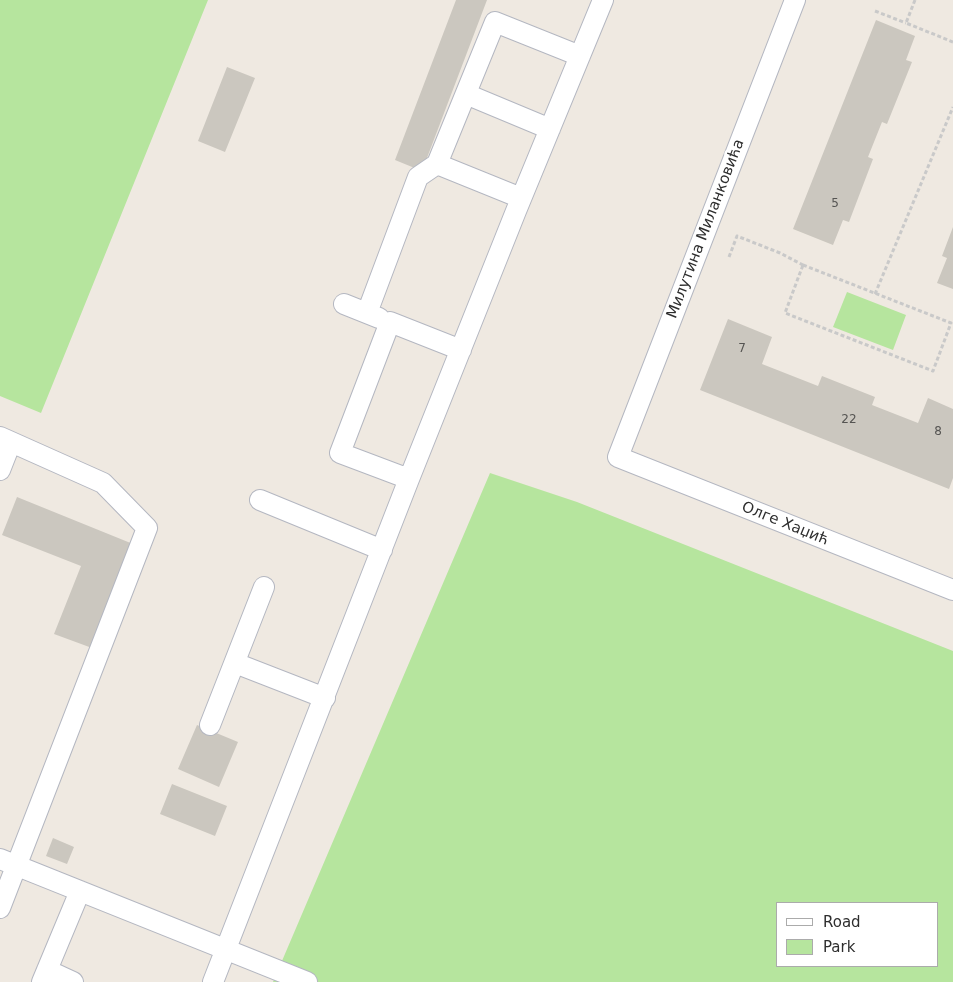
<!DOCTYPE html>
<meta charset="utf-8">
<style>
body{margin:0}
#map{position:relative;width:953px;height:982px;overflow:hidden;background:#efe9e1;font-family:"DejaVu Sans",sans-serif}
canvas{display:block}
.legend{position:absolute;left:776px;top:902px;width:162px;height:65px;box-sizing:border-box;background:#fff;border:1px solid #ababab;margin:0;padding:6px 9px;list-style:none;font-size:15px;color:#2e2e2e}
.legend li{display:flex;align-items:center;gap:10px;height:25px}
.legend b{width:25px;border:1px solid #ababab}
</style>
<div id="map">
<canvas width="953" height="982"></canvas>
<ul class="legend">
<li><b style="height:6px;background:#fff"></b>Road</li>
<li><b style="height:14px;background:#b6e59e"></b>Park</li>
</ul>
</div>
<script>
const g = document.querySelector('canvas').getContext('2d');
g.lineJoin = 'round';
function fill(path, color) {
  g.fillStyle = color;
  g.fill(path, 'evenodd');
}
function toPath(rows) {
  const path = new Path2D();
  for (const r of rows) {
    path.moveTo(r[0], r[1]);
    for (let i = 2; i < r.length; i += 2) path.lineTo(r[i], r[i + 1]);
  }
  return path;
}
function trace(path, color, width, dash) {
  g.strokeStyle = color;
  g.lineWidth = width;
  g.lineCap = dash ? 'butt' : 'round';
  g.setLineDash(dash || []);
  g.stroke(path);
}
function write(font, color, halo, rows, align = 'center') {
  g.font = font + ' "DejaVu Sans",sans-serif';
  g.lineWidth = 5;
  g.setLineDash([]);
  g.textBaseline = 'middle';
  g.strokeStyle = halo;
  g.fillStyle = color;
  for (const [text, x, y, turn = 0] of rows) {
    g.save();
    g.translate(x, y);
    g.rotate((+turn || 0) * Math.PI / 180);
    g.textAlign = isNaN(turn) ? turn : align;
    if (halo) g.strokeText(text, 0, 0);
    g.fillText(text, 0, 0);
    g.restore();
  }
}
fill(toPath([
 [0,0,208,0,41,413,0,396],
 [847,292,906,315,893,350,833,327],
 [490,473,577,502,953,651,953,982,273,982],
 [777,903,937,903,937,966,777,966]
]), '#b6e59e');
fill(toPath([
 [456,0,487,0,422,171,395,160],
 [876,20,915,36,906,60,912,62,887,124,882,122,868,157,873,159,849,222,843,220,833,245,793,229],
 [227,67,255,78,225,152,198,141],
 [953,227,953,289,937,283,947,258,942,256],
 [728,319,772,337,762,364,818,386,822,376,875,397,872,405,918,423,928,398,953,409,953,478,949,489,700,390],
 [17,497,133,544,92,648,54,634,81,566,2,535],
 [197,725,238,742,219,787,178,769],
 [172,784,227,806,215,836,160,814],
 [53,838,74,847,67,864,46,856]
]), '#cbc7bf');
const minor = toPath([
 [795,0,618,457,953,590],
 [466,94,550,129],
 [521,198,437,164,495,22,580,56],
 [344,304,379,318],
 [367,313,418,177,437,164],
 [0,437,103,483,147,528,0,908],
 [0,470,11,442],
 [409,479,340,453,390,322,461,350],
 [260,500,382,550],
 [235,663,325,698],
 [210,725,264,587],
 [0,859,307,982],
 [47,970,73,982],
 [42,982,80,891],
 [213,982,409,479,516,211,603,0]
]);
trace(minor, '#b4b7c1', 22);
trace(toPath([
 [915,0,906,23,953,42],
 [875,11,906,23],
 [729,257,737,236,780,253,803,265],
 [803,265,951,323,933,371,785,313,803,265],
 [875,294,953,107]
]), '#c9c9c9', 3, [4, 2.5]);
trace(minor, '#fff', 20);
write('12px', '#555452', null, [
 ["5",835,204],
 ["7",742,349],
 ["22",849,420],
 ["8",938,432]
]);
write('15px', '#2e2e2e', '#fff', [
 ["Милутина Миланковића",706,229,-69],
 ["Олге Хаџић",785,524,22]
]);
</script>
